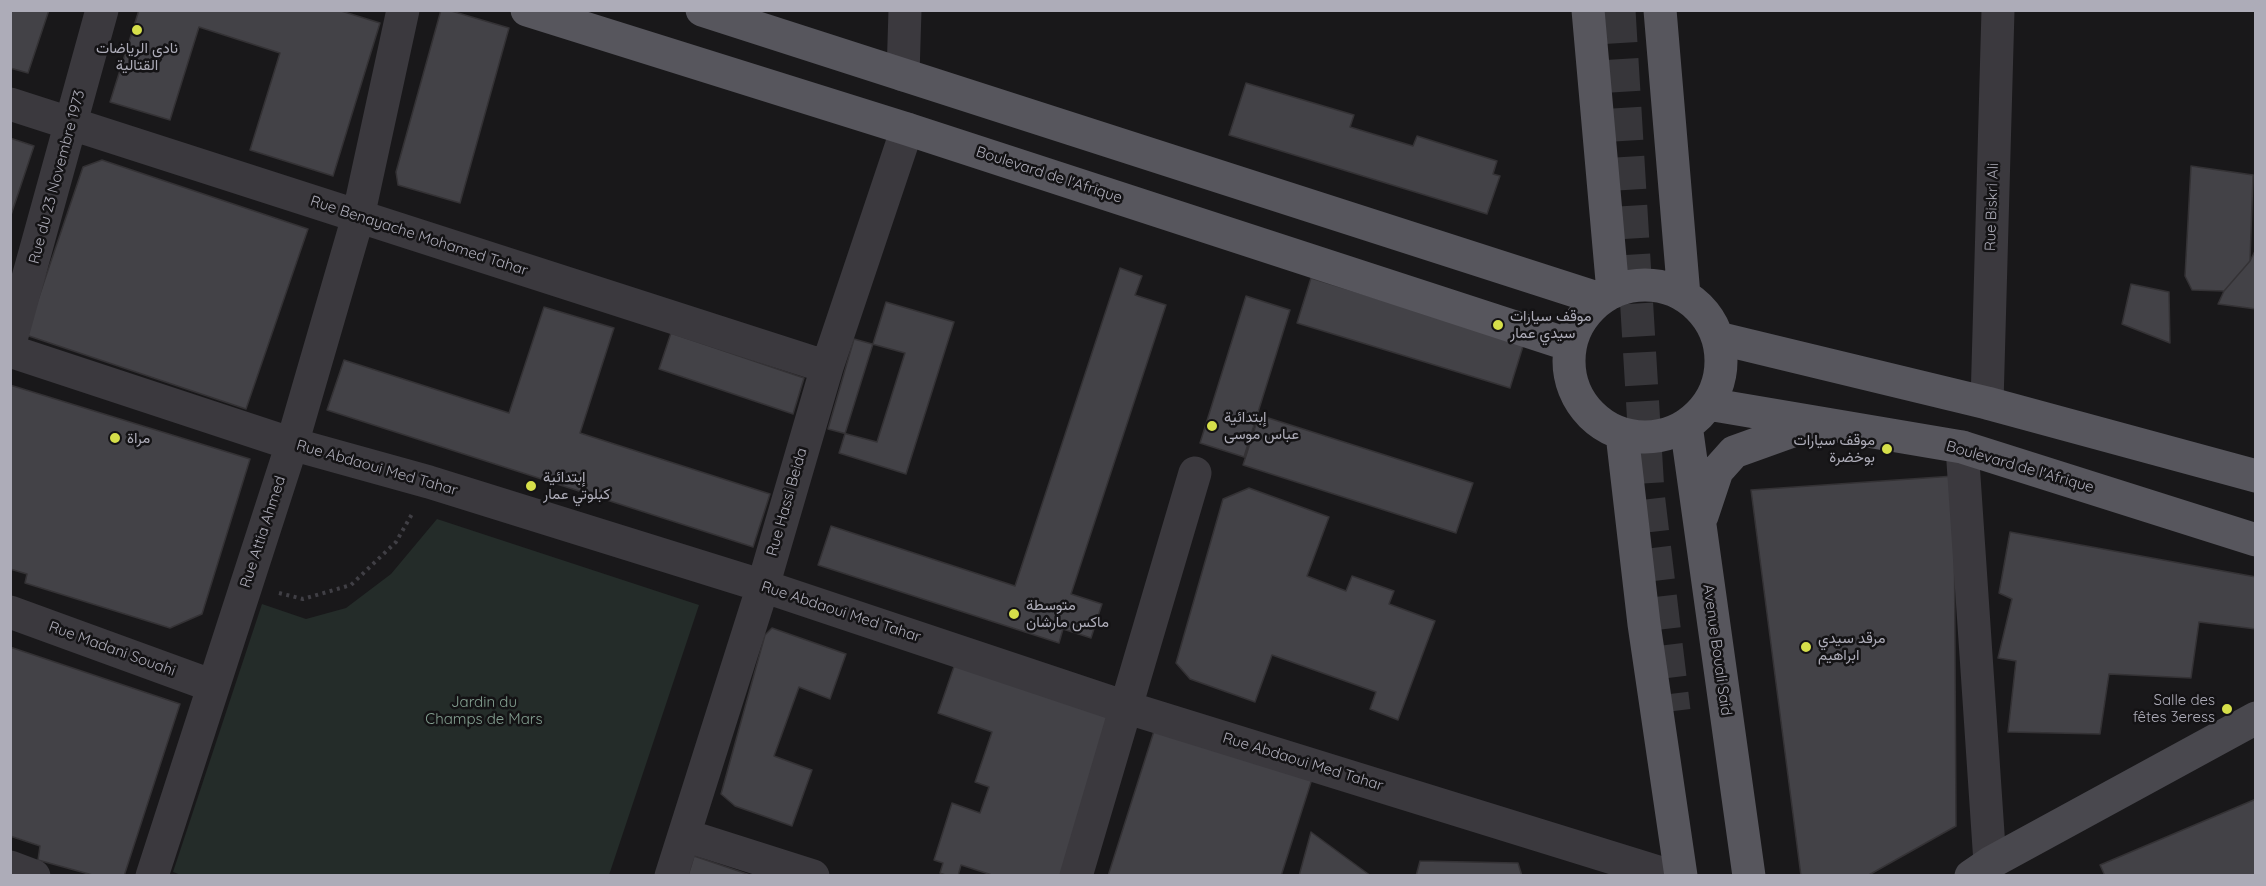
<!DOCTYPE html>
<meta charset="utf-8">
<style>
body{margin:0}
#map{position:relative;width:2266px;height:886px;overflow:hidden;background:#19181a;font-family:Quicksand,sans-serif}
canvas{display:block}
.frame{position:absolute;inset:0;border:12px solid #adacb8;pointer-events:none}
</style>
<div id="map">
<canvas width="2266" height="886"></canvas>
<div class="frame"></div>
</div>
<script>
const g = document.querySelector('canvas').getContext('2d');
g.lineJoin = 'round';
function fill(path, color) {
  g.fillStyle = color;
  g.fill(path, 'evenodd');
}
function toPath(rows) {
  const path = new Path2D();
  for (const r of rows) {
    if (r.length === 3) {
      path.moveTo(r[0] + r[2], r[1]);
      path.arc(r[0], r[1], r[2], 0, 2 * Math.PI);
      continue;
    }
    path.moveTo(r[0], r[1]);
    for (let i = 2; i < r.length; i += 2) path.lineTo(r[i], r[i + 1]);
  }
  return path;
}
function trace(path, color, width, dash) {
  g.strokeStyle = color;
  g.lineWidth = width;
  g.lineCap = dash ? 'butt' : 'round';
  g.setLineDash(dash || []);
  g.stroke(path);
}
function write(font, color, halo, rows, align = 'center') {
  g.font = font + ' Quicksand,Vazirmatn,sans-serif';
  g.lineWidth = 5;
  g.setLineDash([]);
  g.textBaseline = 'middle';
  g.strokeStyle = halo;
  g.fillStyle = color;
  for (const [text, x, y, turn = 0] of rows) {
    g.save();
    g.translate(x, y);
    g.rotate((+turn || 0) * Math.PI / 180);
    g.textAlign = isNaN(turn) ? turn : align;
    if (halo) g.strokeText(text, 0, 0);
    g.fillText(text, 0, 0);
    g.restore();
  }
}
fill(toPath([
 [437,519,699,605,609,875,184,876,173,872,262,604,306,619,346,608,391,574]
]), '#242c29');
const building = toPath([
 [10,10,49,10,28,73,10,68,10,10],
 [139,10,338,10,380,23,333,176,250,150,280,53,199,27,170,120,110,102,139,10],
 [441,10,448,10,509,28,460,203,398,185,396,172,441,10],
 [1246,83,1354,115,1350,127,1413,146,1417,136,1497,161,1493,174,1500,176,1487,214,1229,135,1246,83],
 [10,138,34,146,10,218,10,138],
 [102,160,308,229,246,409,26,335,83,167,102,160],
 [2191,166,2253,175,2250,261,2224,291,2192,290,2185,276,2191,166],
 [2256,249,2256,309,2218,304,2224,291,2250,261,2256,249],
 [1120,268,1142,276,1135,295,1166,305,1071,594,1102,604,1091,638,1063,629,1059,643,818,565,831,526,1015,586,1120,268],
 [1311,278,1524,343,1510,388,1297,323,1311,278],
 [2131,284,2169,292,2170,343,2122,324,2131,284],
 [1246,296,1290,310,1244,457,1200,443,1246,296],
 [886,302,954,322,906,474,839,453,886,302],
 [544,307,614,328,580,433,770,494,753,547,327,410,344,360,509,413,544,307],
 [671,333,804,378,793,414,659,369,671,333],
 [854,339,905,353,877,442,828,429,854,339],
 [10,385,250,459,202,614,170,628,25,583,27,574,10,569,10,385],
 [1259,415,1473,483,1456,533,1243,465,1259,415],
 [1954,476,1956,826,1867,876,1801,876,1751,490,1954,476],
 [1249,488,1329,517,1307,576,1346,591,1352,576,1394,591,1389,604,1435,621,1398,720,1370,709,1376,692,1272,655,1255,702,1190,679,1176,663,1223,499,1249,488],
 [2010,532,2256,577,2256,629,2199,622,2191,678,2109,674,2100,734,2008,732,2016,661,1998,658,2012,599,1999,593,2010,532],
 [772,628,846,654,830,699,799,687,774,756,812,770,792,826,735,806,721,794,765,635,772,628],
 [10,647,180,704,124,876,96,876,38,860,40,846,10,836,10,647],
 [958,655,1120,709,1061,876,995,876,961,865,958,876,948,876,940,873,943,863,934,860,952,803,980,813,989,787,975,782,992,732,938,713,958,655],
 [1155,728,1312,779,1281,876,1108,876,1155,728],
 [2256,799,2256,876,2105,876,2100,865,2256,799],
 [1311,832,1371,876,1299,876,1311,832],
 [694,856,753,876,688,876,694,856],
 [1420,861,1518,863,1522,876,1416,876,1420,861]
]);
fill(building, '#434247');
trace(building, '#343235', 1.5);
trace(toPath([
 [1619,10,1648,493,1674,711]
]), '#37363a', 33, [33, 16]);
trace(toPath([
 [279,593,303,599,351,585,396,542,412,514]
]), '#403f45', 4, [3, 4.5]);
trace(toPath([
 [903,75,905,10],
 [10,104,827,367],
 [10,343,102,10],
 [10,351,292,444,429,482,763,586,1125,707,1671,876],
 [1987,403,1998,10],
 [1962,447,1990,863],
 [10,612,213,686],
 [684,835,813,876],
 [10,867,34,876],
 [152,876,292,444,358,217,403,10],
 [671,876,763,586,827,367,907,129],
 [1076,876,1195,473]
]), '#3b393e', 33);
trace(toPath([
 [1971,876,1990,863,2256,718]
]), '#49484e', 33);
trace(toPath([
 [527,10,907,129,1570,345],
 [702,10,1600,299],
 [1588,10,1613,292],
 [1660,10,1684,296],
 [1645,361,76],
 [1718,338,1987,403,2256,476],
 [1708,404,1962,447,2256,540],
 [1686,425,1749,876],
 [1622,434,1644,624,1681,876],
 [1702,516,1717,471,1734,452,1812,424]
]), '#57565d', 33);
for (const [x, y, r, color] of [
 [137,30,6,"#d6df4a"],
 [1498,325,6,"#d6df4a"],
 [1212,426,6,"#d6df4a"],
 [115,438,6,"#d6df4a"],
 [1887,449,6,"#d6df4a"],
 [531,486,6,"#d6df4a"],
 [1014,614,6,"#d6df4a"],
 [1806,647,6,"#d6df4a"],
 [2227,709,6,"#d6df4a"]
]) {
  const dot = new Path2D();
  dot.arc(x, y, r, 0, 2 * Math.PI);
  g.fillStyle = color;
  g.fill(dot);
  trace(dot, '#141315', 2);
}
write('15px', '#adacb8', '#141315', [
 ["نادي الرياضات",137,48,"center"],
 ["القتالية",137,65,"center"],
 ["موقف سيارات",1510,316],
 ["سيدي عمار",1510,333],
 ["إبتدائية",1224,417],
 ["عباس موسى",1224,434],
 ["مراة",127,438],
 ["موقف سيارات",1875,440,"right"],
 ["بوخضرة",1875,457,"right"],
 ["إبتدائية",543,477],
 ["كبلوتي عمار",543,494],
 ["متوسطة",1026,605],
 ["ماكس مارشان",1026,622],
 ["مرقد سيدي",1818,638],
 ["ابراهيم",1818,655],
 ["Salle des",2215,700,"right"],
 ["fêtes 3eress",2215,717,"right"]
], 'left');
write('15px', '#adacb8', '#141315', [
 ["Boulevard de l'Afrique",1049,175,18],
 ["Rue du 23 Novembre 1973",57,177,-75],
 ["Rue Biskri Ali",1992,207,-88],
 ["Rue Benayache Mohamed Tahar",419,236,18],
 ["Boulevard de l'Afrique",2020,467,16],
 ["Rue Abdaoui Med Tahar",377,468,16],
 ["Rue Hassi Beida",787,502,-74],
 ["Rue Attia Ahmed",263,532,-72],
 ["Rue Abdaoui Med Tahar",841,612,18],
 ["Rue Madani Souahi",112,649,20],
 ["Avenue Bouali Said",1717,650,82],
 ["Rue Abdaoui Med Tahar",1303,762,17]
]);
write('15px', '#85a192', '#141315', [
 ["Jardin du",484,702],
 ["Champs de Mars",484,719]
]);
</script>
